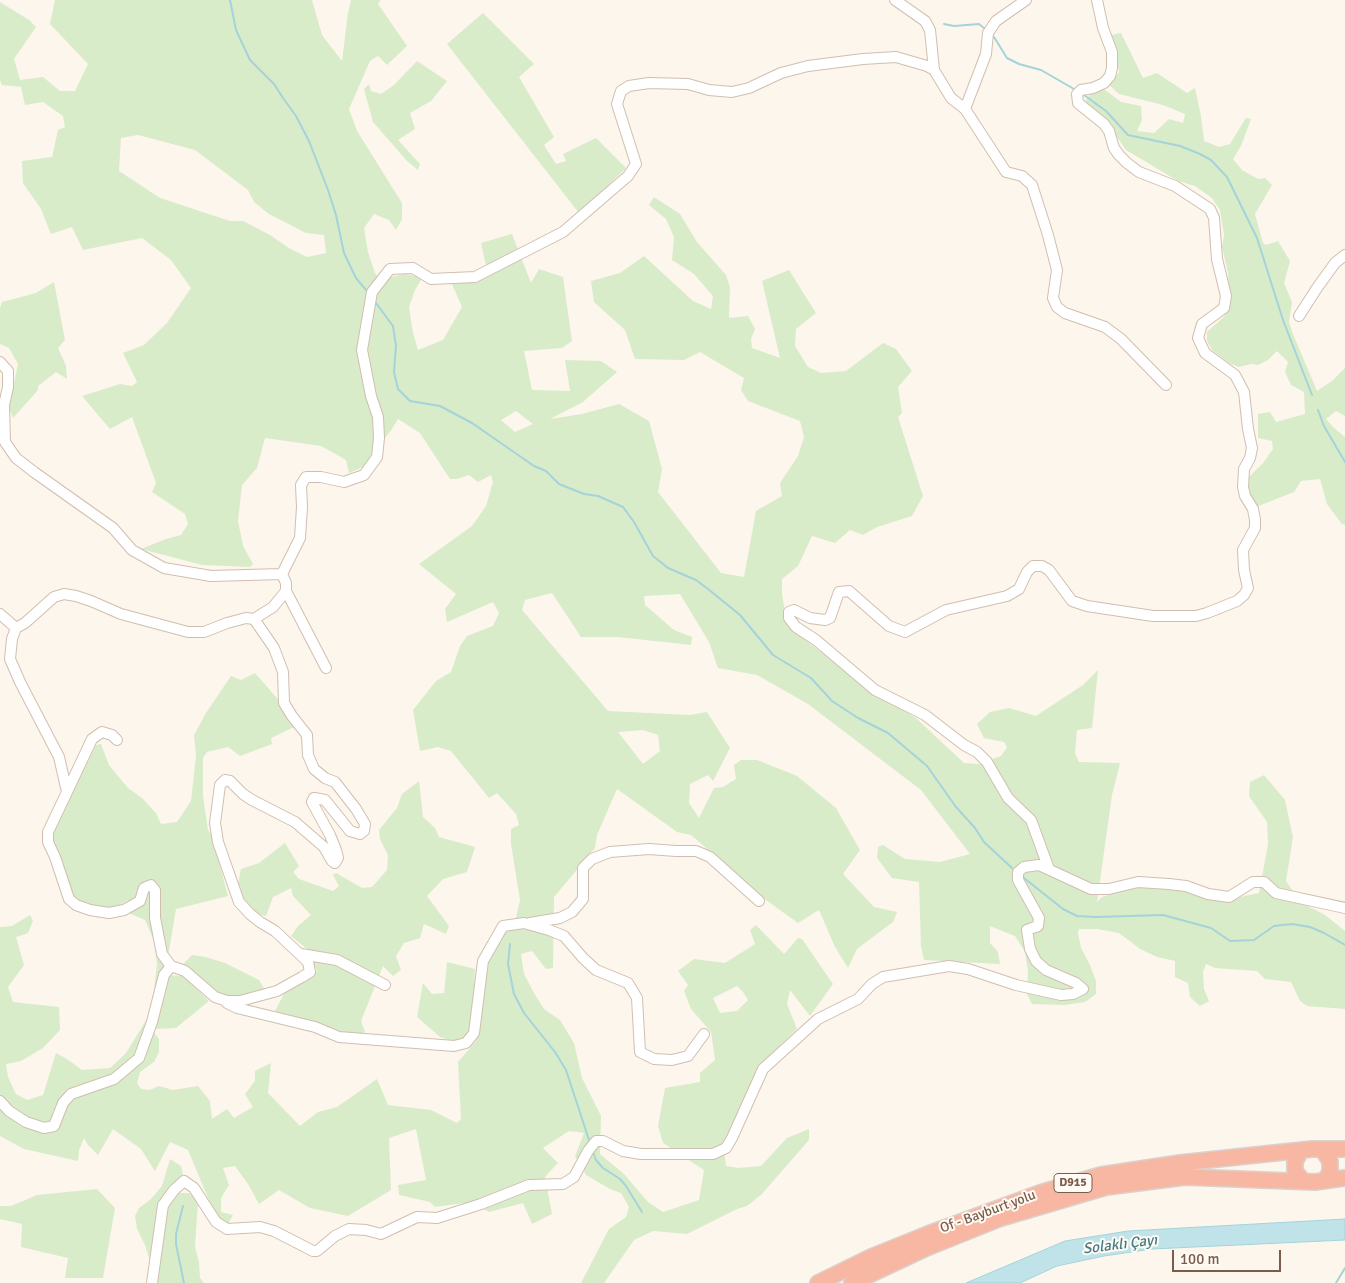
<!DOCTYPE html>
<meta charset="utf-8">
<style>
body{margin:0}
#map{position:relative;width:1345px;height:1283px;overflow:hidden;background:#fdf6ec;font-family:Signika,sans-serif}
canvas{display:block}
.scale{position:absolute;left:1172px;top:1250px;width:109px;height:22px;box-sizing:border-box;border:2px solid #7a5c4d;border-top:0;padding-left:6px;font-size:15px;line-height:18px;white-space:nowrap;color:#7a5c4d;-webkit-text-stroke:4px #fffaf3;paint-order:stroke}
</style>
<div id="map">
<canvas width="1345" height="1283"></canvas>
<div class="scale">100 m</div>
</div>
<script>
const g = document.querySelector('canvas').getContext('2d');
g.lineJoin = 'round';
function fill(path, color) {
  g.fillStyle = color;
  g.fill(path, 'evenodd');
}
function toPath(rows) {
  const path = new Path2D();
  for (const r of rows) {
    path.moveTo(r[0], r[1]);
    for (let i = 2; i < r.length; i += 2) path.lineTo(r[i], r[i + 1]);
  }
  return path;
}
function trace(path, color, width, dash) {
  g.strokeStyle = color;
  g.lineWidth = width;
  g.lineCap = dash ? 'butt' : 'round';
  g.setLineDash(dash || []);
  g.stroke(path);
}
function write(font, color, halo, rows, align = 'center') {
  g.font = font + ' Signika,sans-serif';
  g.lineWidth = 4;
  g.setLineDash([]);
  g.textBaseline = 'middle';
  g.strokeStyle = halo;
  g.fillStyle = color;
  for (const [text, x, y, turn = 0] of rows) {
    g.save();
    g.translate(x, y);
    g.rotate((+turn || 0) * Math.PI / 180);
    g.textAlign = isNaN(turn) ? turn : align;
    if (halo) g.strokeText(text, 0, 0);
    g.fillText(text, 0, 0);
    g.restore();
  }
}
fill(toPath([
 [55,0,312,0,322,35,342,61,348,13,351,0,381,0,378,4,407,46,387,65,378,56,370,61,349,109,357,131,402,203,402,219,396,230,389,220,374,214,364,228,368,252,375,273,383,285,391,277,404,274,415,276,421,280,415,290,409,307,413,333,418,350,443,340,462,307,452,284,480,280,488,275,481,243,512,234,531,283,539,269,563,277,572,341,562,348,524,351,532,390,570,391,565,360,601,361,617,372,583,402,550,419,582,414,619,404,649,421,662,469,658,492,721,573,744,577,756,511,782,496,780,483,798,456,804,437,800,421,748,401,741,390,744,378,700,352,684,360,635,359,625,330,594,302,591,281,620,273,644,256,693,301,711,309,713,296,694,274,672,260,674,237,666,219,649,205,654,197,680,214,697,242,726,275,730,287,729,318,748,316,755,329,751,339,752,348,780,358,762,281,789,270,816,313,796,329,795,346,808,367,821,373,846,371,883,343,896,349,912,371,898,387,902,413,898,417,923,496,912,516,877,527,863,535,850,530,835,543,812,536,798,566,782,579,782,594,786,619,790,628,859,682,917,719,964,763,978,764,1001,756,1007,747,1004,742,984,738,977,724,990,712,1009,708,1036,716,1083,685,1098,670,1092,728,1077,730,1075,754,1079,762,1120,763,1112,795,1097,902,1102,897,1137,886,1188,890,1212,900,1226,900,1259,893,1268,844,1267,822,1249,796,1250,782,1264,775,1285,800,1293,837,1286,881,1300,902,1325,915,1345,931,1345,1009,1307,1006,1300,1001,1291,982,1265,979,1257,971,1215,968,1206,964,1203,972,1204,989,1209,1001,1200,1006,1190,997,1188,983,1175,977,1175,961,1157,957,1140,949,1119,933,1098,929,1079,929,1078,933,1081,948,1090,965,1096,981,1096,994,1085,1002,1064,1005,1032,1004,1027,994,1028,971,1025,952,1015,936,990,926,990,943,998,952,1000,964,924,960,921,946,919,882,892,878,877,858,878,847,883,845,905,859,940,862,970,854,921,790,808,704,757,675,718,668,709,642,680,594,644,596,645,605,674,630,692,637,691,645,618,637,581,637,552,593,525,600,522,610,608,711,690,715,707,712,730,748,713,781,708,775,690,784,689,803,699,818,714,788,723,787,736,779,734,765,741,760,757,760,797,776,836,808,860,850,843,874,874,907,897,912,893,922,857,949,848,968,835,947,819,910,798,923,766,900,691,835,677,832,617,789,597,835,595,848,554,897,553,968,546,969,532,951,521,954,524,974,534,993,544,1009,560,1020,574,1043,582,1078,601,1116,600,1154,624,1174,648,1202,663,1212,699,1200,704,1170,663,1143,658,1126,665,1088,700,1082,700,1073,715,1060,711,1032,691,1009,684,991,688,985,678,971,694,959,725,963,755,944,750,930,756,925,784,954,798,938,802,939,833,984,810,1016,790,990,787,1004,797,1029,757,1068,745,1100,723,1143,726,1166,738,1168,761,1166,787,1138,809,1129,809,1140,761,1195,747,1206,737,1209,687,1234,653,1231,634,1240,604,1283,581,1283,609,1229,626,1217,629,1207,621,1193,610,1189,586,1175,575,1156,584,1133,569,1131,543,1148,558,1163,545,1177,552,1214,532,1224,523,1203,489,1212,471,1202,435,1207,430,1202,399,1195,398,1185,426,1180,416,1129,389,1138,391,1190,348,1216,310,1208,279,1190,259,1204,248,1184,235,1166,223,1168,229,1185,221,1198,221,1212,233,1215,228,1224,218,1222,188,1150,170,1142,155,1171,141,1149,113,1129,98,1155,88,1145,84,1138,79,1150,78,1161,24,1149,0,1136,0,927,12,926,30,915,33,921,28,933,16,937,24,965,8,987,13,1002,59,1007,60,1030,43,1048,21,1061,6,1064,8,1077,16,1094,27,1100,43,1095,56,1053,67,1059,82,1070,110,1068,126,1053,148,1017,154,990,157,964,154,941,145,920,131,914,128,900,112,910,90,908,73,896,51,835,96,745,101,744,109,765,128,788,142,798,156,813,161,824,177,822,191,801,196,756,194,735,206,713,231,676,241,680,255,673,282,704,294,727,271,738,272,744,240,756,228,747,207,752,203,758,203,796,208,830,212,836,228,896,176,909,165,975,183,976,209,1001,176,1028,155,1029,155,1034,159,1039,159,1052,154,1062,140,1072,137,1083,141,1089,150,1090,159,1086,173,1090,198,1086,210,1101,212,1119,227,1109,234,1118,253,1107,245,1094,255,1081,255,1071,271,1063,268,1093,300,1126,318,1112,337,1107,377,1079,388,1105,431,1110,457,1123,461,1119,458,1062,476,1041,490,955,503,933,513,930,520,900,511,844,511,829,519,825,516,814,497,793,489,798,451,751,438,747,420,751,413,710,436,681,451,672,460,646,467,636,493,626,499,613,493,602,447,622,445,609,456,594,419,564,472,526,486,506,493,482,491,475,478,482,469,475,457,479,450,479,420,433,398,419,392,429,363,467,349,473,346,460,321,446,265,438,257,468,242,485,238,521,243,546,253,564,250,567,202,565,141,549,166,539,181,535,188,524,185,514,152,492,156,483,132,417,110,429,82,396,120,384,132,386,137,382,123,353,144,345,167,323,191,288,171,260,142,238,83,250,72,227,51,234,41,209,23,183,22,161,52,157,58,130,65,127,63,116,43,102,25,105,21,87,2,85,0,80,0,2,29,20,36,27,14,59,20,80,43,77,60,91,75,91,88,64,50,24],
 [138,135,195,150,248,190,254,202,269,214,306,233,324,235,326,253,307,257,289,248,270,235,243,221,230,221,160,198,119,171,121,138],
 [516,411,533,424,515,432,501,420],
 [643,730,658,735,660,751,643,764,618,732],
 [737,986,743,992,748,1000,737,1011,720,1013,713,998],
 [483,13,534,64,519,77,554,137,544,145,556,164,566,161,563,154,596,138,626,168,579,213,447,44],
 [1121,33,1143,78,1157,73,1187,93,1195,88,1201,116,1204,141,1219,147,1230,144,1246,118,1251,119,1241,146,1233,159,1242,170,1258,179,1265,178,1272,185,1255,214,1263,243,1266,245,1278,241,1290,261,1284,283,1292,302,1289,322,1293,334,1317,391,1332,381,1345,368,1345,416,1336,411,1326,419,1334,428,1345,437,1345,525,1341,523,1327,504,1320,479,1301,481,1294,492,1256,507,1248,492,1249,477,1263,463,1273,449,1272,441,1258,438,1258,414,1270,412,1276,422,1305,414,1304,392,1291,385,1285,372,1288,362,1277,351,1268,360,1258,365,1251,364,1239,367,1229,363,1212,350,1207,341,1207,332,1224,317,1230,302,1228,273,1222,247,1224,235,1220,210,1212,198,1195,186,1178,181,1126,150,1106,121,1084,103,1091,93,1104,89,1121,102,1141,106,1142,120,1137,131,1154,133,1169,119,1183,123,1185,114,1163,105,1119,94,1109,85,1119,72,1116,50,1111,35],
 [417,61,447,81,431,101,410,113,415,129,398,140,420,164,418,170,407,161,373,122,364,89,369,84,371,91,381,94,394,85],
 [54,282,65,340,58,348,66,366,67,379,56,372,38,386,38,390,13,418,9,408,18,364,9,348,0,344,0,308,2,302,36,293],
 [419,781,423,817,435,828,439,837,475,847,467,872,443,879,427,896,449,926,446,934,424,924,420,938,404,943,396,956,401,970,393,976,383,966,361,1021,365,1032,355,1036,275,1011,285,992,293,985,309,979,317,971,307,949,291,936,298,926,311,915,293,896,291,888,273,897,266,916,254,913,245,901,238,884,241,869,259,863,285,843,299,866,293,872,299,879,333,891,339,886,333,875,336,873,362,888,372,887,387,870,388,855,380,839,379,830,397,808,402,794],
 [192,955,206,957,225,963,259,980,265,990,234,998,222,995,182,965],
 [447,962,475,969,472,1022,469,1033,462,1040,455,1042,440,1037,417,1017,423,983,432,994,444,993],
 [170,1159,181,1166,183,1174,180,1193,189,1193,198,1201,195,1247,199,1262,200,1278,204,1283,157,1283,145,1245,137,1229,135,1216,139,1208,151,1199,162,1186],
 [97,1189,115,1208,103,1278,65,1278,68,1258,21,1247,22,1224,0,1219,0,1206,11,1206,37,1195]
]), '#d8ecc9');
const water = toPath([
 [1345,1219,1345,1240,1152,1249,1104,1256,1057,1266,1020,1283,966,1283,1065,1241,1128,1231,1345,1219]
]);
fill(water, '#bfe3e8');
trace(water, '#a5d3da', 1);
trace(toPath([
 [230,0,236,30,250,60,274,84,283,98,296,116,309,141,328,190,336,215,344,253,356,278,366,290],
 [944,24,954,26,979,24,984,28],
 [994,37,1007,58,1019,64,1041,70,1074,89],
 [1084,95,1106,111,1128,135,1180,146,1200,154,1211,160,1227,177,1257,238,1283,320,1312,395],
 [376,303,393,326,396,346,394,372,398,389,410,401,440,406,472,423,534,466,546,471,559,484,584,494,598,496,623,507,634,522,653,556,668,568,696,580,708,589,740,615,773,655,811,678,832,701,858,718,888,733,927,766,956,807,975,828,984,842,1012,868],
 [1318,410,1324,426,1345,462],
 [1024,878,1063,909,1077,916,1096,917,1163,915,1211,928,1230,941,1254,940,1274,926,1292,924,1310,927,1324,933,1345,945],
 [510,944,508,964,514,994,524,1013,555,1052,566,1070,590,1143],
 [592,1150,596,1160,603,1168,620,1179,626,1186,642,1212],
 [183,1206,176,1234,176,1244,184,1283],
 [1336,1283,1345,1268]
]), '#a5d3da', 2);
const minor = toPath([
 [895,0,925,21,930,30,934,70],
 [965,109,1006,172,1022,176,1032,185,1048,235,1057,270,1053,298,1057,307,1065,313,1105,327,1121,339,1166,385],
 [1299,316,1317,288,1335,263,1345,255],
 [0,362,8,371,8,387,4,405,5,442,16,458,34,472,113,528,132,550,164,568,211,576,282,574,286,583,286,591,273,607,254,619],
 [282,574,300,538,302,507,301,485,306,477,321,477,344,482,364,475,377,457,379,438,378,417,371,396,362,350,372,292,390,269,413,268,431,279,475,277,563,232,628,176,636,164,617,104,621,91,629,86,649,83,688,84,709,90,732,92,749,88,781,73,808,66,863,59,896,57,927,66,934,70,951,98,965,109,986,54,988,33,996,21,1026,0],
 [286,591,326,668],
 [64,594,76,596,91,601,121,614,188,632,204,632,227,623,246,618,254,619,274,648,283,672,284,703,292,716,307,735,308,755,314,769,325,778,335,782,356,809,365,824,364,831,360,834,350,831,325,800,314,798,312,802,330,835,336,850,338,858,335,863,332,861,324,847,295,822,252,800,243,794,230,781,225,780,220,785,215,823,218,842,239,902,250,914,260,922,275,931,308,962,310,972,302,977,277,991,240,1001,227,1001,215,997,185,971,171,966,162,954,155,918,155,890,151,885,144,888,140,901,124,910,109,913,90,910,76,905,69,899,55,857,48,842,48,832,67,792,59,757,20,682,10,659,12,639,16,628,25,623,54,597,64,594],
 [0,614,16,628],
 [67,792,92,739,102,732,112,735,117,740],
 [1049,869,1031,820,1008,798,987,762,977,752,964,745,925,715,875,690,816,640,796,627,789,618,789,612,794,610,810,618,825,620,830,618,839,592,849,591,889,626,905,632,946,610,1007,596,1019,589,1027,572,1033,566,1042,566,1049,570,1072,601,1087,606,1153,616,1196,616,1207,613,1237,601,1244,595,1248,588,1244,570,1243,550,1255,528,1255,520,1253,509,1245,496,1243,487,1244,469,1250,458,1252,448,1248,429,1244,392,1235,375,1205,353,1198,338,1202,324,1224,308,1226,296,1217,259,1214,218,1210,209,1175,186,1139,172,1127,163,1119,155,1114,148,1109,131,1104,124,1078,103,1077,94,1081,90,1093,88,1104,83,1110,76,1112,68,1112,52,1103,28,1097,0],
 [530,923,560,918,572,912,583,899,583,868,592,859,610,852,649,849,676,851,696,851,710,857,759,901],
 [301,954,337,960,385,985],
 [227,1003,237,1008,315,1027,339,1037,454,1046,466,1043,474,1033,483,961,503,926,524,923,549,930,564,936,583,958,596,970,628,983,637,998,640,1052,654,1059,672,1060,688,1056,704,1034],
 [0,1101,9,1111,26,1122,44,1128,54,1126,63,1103,71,1094,114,1079,139,1058,152,1022,164,975,171,966],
 [152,1283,163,1205,174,1190,184,1181,194,1188,216,1222,227,1229,260,1227,274,1231,313,1251,317,1251,335,1236,349,1229,366,1230,381,1234,417,1217,437,1218,481,1204,529,1185,563,1184,574,1177,588,1151,596,1141,603,1141,623,1151,641,1154,713,1154,726,1148,732,1138,763,1069,818,1019,858,999,872,984,883,977,949,966,968,969,1016,985,1061,995,1073,994,1083,989,1076,983,1046,970,1036,961,1030,949,1027,930,1038,926,1039,918,1018,880,1018,872,1024,867,1039,865,1091,889,1109,889,1138,882,1169,884,1186,886,1208,894,1229,897,1253,882,1264,882,1276,893,1345,908]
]);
const highway = toPath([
 [1322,1149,1330,1161,1330,1173,1324,1181],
 [1301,1151,1295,1161,1295,1171,1303,1181],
 [818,1283,871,1257,928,1234,1040,1193,1101,1175,1180,1163,1312,1149,1345,1149],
 [852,1283,924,1249,1001,1218,1106,1187,1185,1177,1315,1182,1345,1178]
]);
trace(minor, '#d1beb0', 12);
trace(highway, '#dad1cd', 18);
trace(minor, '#fff', 10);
trace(highway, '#f7b7a3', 15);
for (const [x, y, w] of [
 [1073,1183,38]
]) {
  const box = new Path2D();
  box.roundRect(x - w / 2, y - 9.5, w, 19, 4);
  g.fillStyle = '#fffaf3';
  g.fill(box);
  trace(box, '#7a5c4d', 1);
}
write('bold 12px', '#7a5c4d', null, [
 ["D915",1073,1183]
]);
write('14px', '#7a5c4d', '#fffaf3', [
 ["Of - Bayburt yolu",988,1212,-20]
]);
write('italic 15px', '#437c86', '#fffaf3', [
 ["Solaklı Çayı",1120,1245,-7]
]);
</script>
